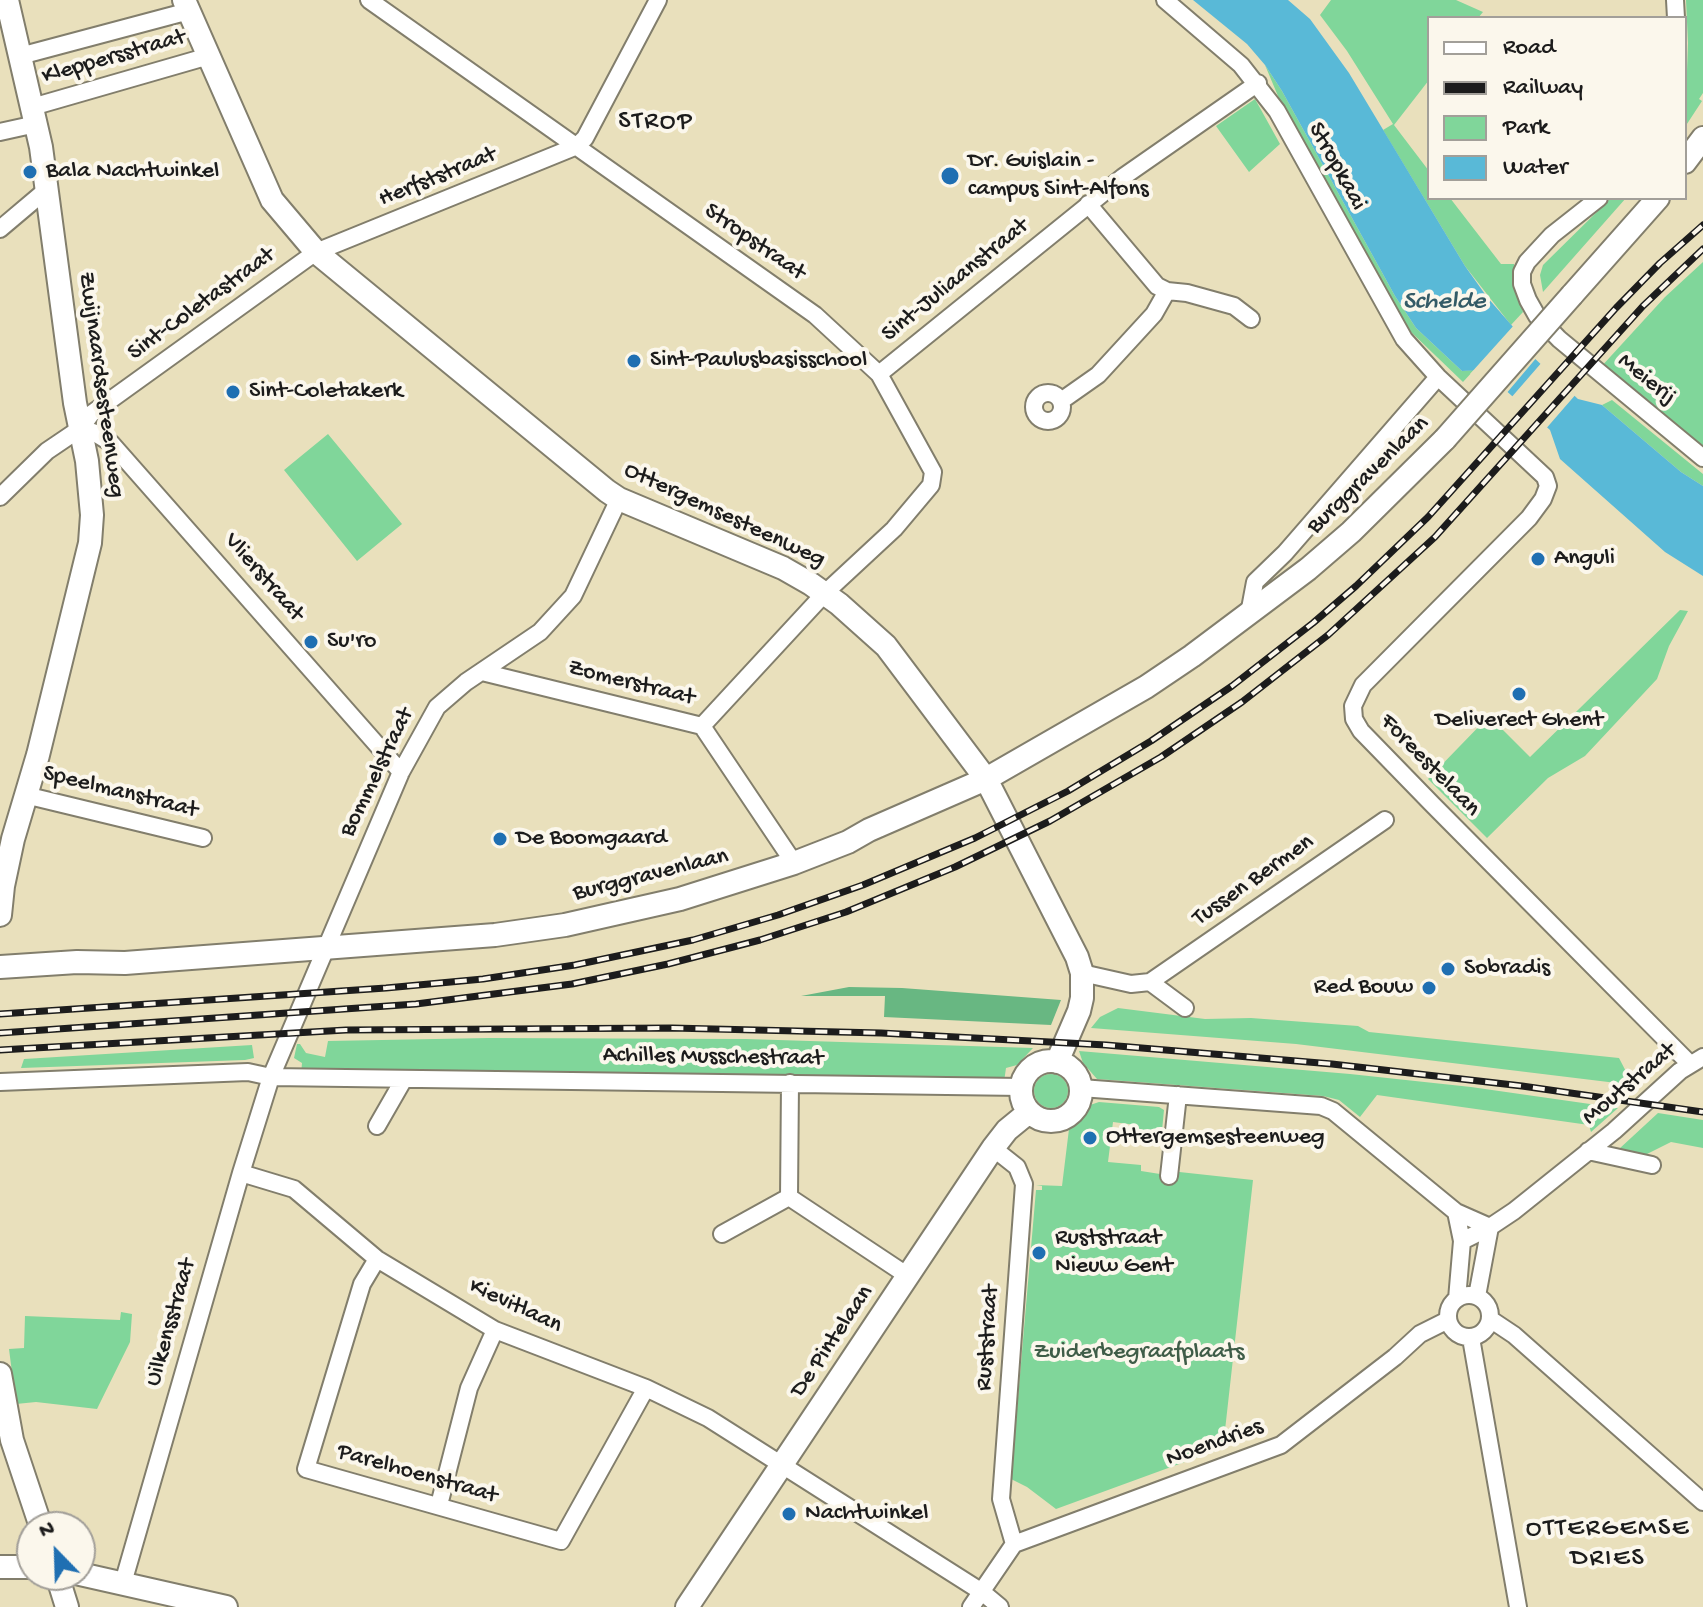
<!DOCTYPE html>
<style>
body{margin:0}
#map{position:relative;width:1703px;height:1607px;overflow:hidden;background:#e9e0bc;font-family:"Gochi Hand",sans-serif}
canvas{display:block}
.legend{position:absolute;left:1427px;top:16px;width:260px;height:184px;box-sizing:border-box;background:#fbf7ec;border:2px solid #a29f99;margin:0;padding:10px 14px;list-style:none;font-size:24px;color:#1c1c1c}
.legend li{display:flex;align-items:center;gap:16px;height:40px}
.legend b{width:40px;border:2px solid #a29f99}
.north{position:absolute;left:16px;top:1511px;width:80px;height:80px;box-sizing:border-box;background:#fbf7ec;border:2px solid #a29f99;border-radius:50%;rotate:337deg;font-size:22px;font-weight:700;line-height:32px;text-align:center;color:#1c1c1c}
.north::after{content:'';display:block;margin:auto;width:28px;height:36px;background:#1f6fb2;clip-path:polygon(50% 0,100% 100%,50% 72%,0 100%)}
</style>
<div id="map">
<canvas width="1703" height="1607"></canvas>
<ul class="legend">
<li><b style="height:10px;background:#fff"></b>Road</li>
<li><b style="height:10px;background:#1c1c1c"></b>Railway</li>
<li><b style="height:22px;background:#80d69a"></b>Park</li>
<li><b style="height:22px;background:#59b9d7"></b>Water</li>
</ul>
<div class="north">N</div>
</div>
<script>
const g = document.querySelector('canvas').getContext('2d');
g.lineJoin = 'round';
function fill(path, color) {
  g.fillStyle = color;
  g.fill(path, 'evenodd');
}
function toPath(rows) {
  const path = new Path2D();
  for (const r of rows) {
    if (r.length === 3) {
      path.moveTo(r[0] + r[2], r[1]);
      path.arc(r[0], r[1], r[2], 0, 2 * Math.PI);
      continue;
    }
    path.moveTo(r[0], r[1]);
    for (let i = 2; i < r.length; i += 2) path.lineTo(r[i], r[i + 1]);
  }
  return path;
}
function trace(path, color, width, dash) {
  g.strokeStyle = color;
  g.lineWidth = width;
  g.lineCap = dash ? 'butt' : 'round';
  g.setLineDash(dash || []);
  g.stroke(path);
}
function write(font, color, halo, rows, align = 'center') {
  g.font = font + ' "Gochi Hand",sans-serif';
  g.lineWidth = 8;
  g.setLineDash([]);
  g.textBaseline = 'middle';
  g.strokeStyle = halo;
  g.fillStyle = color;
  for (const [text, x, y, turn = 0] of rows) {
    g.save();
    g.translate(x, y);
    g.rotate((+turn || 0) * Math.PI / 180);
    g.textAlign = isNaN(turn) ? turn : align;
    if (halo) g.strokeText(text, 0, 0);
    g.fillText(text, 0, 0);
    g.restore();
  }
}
fill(toPath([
 [1331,0,1456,0,1483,12,1478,18,1429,18,1429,80,1394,125,1429,171,1429,198,1450,198,1501,264,1514,264,1516,290,1523,312,1511,325,1465,266,1383,130,1393,124,1347,51,1320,15],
 [1686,0,1703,0,1703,93,1699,99,1702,101,1685,127,1688,43],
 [1265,65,1282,91,1395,296,1416,328,1462,371,1474,370,1463,382,1411,332,1409,333,1283,108],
 [1255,99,1280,144,1249,172,1216,126],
 [1611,198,1626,198,1543,292,1540,275,1543,265],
 [1703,262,1703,451,1600,368,1665,297],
 [1612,400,1703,474,1703,486,1681,472,1602,405],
 [328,434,402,524,357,561,284,470],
 [1680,610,1688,611,1669,646,1657,679,1585,756,1548,778,1487,838,1428,779,1489,716,1530,757],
 [1118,1008,1205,1019,1251,1018,1358,1026,1369,1032,1619,1058,1633,1085,1296,1044,1091,1028,1100,1017],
 [489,1038,746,1039,1033,1048,1017,1065,1006,1068,1004,1082,301,1075,302,1063,294,1058,297,1044,300,1044,306,1053,325,1057,328,1041],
 [252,1045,254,1058,245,1060,21,1068,24,1059],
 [1079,1051,1350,1074,1471,1087,1618,1108,1591,1132,1589,1125,1377,1095,1360,1117,1339,1100,1323,1096,1097,1079,1083,1063],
 [1051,1091,17],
 [1099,1102,1159,1107,1164,1110,1161,1141,1135,1137,1136,1125,1113,1122,1108,1162,1141,1165,1141,1171,1160,1174,1161,1170,1253,1180,1223,1448,1056,1509,1027,1487,1011,1479,1036,1190,1042,1190,1042,1186,1036,1185,1062,1186,1069,1129,1090,1105],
 [1658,1113,1703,1120,1703,1148,1671,1142,1643,1156,1623,1152,1619,1149],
 [121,1312,132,1314,130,1342,97,1409,36,1402,16,1404,9,1349,24,1348,25,1316,120,1320]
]), '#80d69a');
fill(toPath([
 [849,987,902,988,1061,1000,1051,1025,884,1017,885,996,801,996]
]), '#68b782');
fill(toPath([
 [1193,0,1288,0,1310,19,1349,73,1465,266,1487,297,1514,328,1515,340,1578,399,1602,405,1681,472,1703,486,1703,576,1665,552,1560,459,1550,430,1483,370,1462,371,1416,328,1395,296,1282,91,1265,65,1247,44]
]), '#59b9d7');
fill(toPath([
 [1515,324,1519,338,1538,356,1505,395,1482,374,1470,374],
 [1543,361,1577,393,1544,431,1510,399]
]), '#e9e0bc');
const street = toPath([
 [369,0,815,315,879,374,933,472,931,485,894,529,825,593,702,726],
 [1165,0,1241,65,1277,111,1404,339,1438,377,1545,477,1548,486,1543,499,1529,518,1363,685,1353,706,1354,719,1361,731,1432,804,1690,1064],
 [1675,0,1676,18],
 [20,56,189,11],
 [32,107,209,56],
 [0,132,36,124],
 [1599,198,1552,235,1527,262,1522,272,1522,284,1528,300,1537,316,1559,339,1703,458],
 [1088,204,1157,286,1167,291,1187,293,1234,306,1251,319],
 [0,229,45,191],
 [879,374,1123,177,1258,83],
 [1048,407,14],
 [1061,401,1098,375,1154,314,1167,291],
 [81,428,93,432,111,443,401,772],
 [0,497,47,451,81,428,91,414,316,252,577,146,585,138,658,0],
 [1249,614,1255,582,1285,553,1438,377],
 [482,672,702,726,794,863],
 [25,795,203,838],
 [1082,973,1131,984,1150,982,1385,820],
 [1150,982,1185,1008],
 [0,1082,248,1072,271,1077,1022,1087],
 [790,1083,789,1197,908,1276],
 [1081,1088,1321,1106,1333,1111,1456,1212,1490,1227],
 [377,1126,404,1079],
 [993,1148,1017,1167,1024,1184,1001,1499,1014,1544],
 [1588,1151,1652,1165],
 [241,1173,294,1189,377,1259,495,1330,646,1388,708,1418,982,1592,1000,1607],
 [1169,1176,1178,1095],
 [1456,1212,1462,1241,1457,1299],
 [722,1234,789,1197],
 [1462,1241,1490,1227,1514,1211,1614,1131,1680,1071,1703,1057],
 [377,1259,362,1284,306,1469,561,1541,646,1388],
 [1469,1316,21],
 [1477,1296,1490,1227],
 [1490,1319,1514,1335,1703,1502],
 [1471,1338,1518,1607],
 [439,1505,469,1388,495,1330],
 [1014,1544,1281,1445,1395,1357,1420,1334,1448,1320],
 [123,1583,241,1173,271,1077,401,772,437,707,466,682,540,632,573,596,619,499],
 [971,1607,1014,1544]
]);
const secondary = toPath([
 [184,0,272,200,316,252,607,491,619,499,783,568,811,584,839,604,886,646,986,779,1077,957,1082,973,1082,998,1079,1011,1057,1062],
 [1685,162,1703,138],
 [1572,295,1658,198],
 [0,915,3,886,13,839,38,755,90,543,92,515,87,461,75,403,41,147,7,0],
 [0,967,77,962,125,963,495,935,565,925,680,899,794,863,848,842,869,830,986,779,1146,687,1192,656,1308,569,1351,532,1445,439],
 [1051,1091,30],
 [0,1374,12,1440,41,1527],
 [0,1567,32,1567],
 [80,1574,226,1607],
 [57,1575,67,1607],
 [687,1607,993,1148,1007,1130,1029,1112]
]);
trace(street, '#827e6c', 20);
trace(secondary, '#827e6c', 26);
trace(street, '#fff', 16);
trace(secondary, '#fff', 22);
const rail = toPath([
 [0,1014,386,988,483,979,575,965,693,940,778,915,863,885,975,838,1068,791,1151,741,1232,686,1313,623,1356,586,1428,517,1616,308,1660,263,1703,225],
 [0,1033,416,1004,572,984,668,964,760,940,846,912,955,867,1050,821,1161,757,1242,702,1328,635,1435,537,1643,306,1703,249],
 [0,1050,346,1030,672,1028,881,1033,1106,1045,1332,1064,1522,1086,1703,1112]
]);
trace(rail, '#1c1c1c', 7);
trace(rail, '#fbf7ec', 4, [12]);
const secondaryBridge = toPath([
 [1445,439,1572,295]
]);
trace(secondaryBridge, '#827e6c', 26, []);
trace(secondaryBridge, '#fff', 22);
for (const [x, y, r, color] of [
 [30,172,8,"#1f6fb2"],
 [950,176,10,"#1f6fb2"],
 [634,361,8,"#1f6fb2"],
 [233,392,8,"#1f6fb2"],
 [1538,559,8,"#1f6fb2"],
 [311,642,8,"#1f6fb2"],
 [1519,694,8,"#1f6fb2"],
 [500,839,8,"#1f6fb2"],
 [1448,969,8,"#1f6fb2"],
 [1429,988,8,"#1f6fb2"],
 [1090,1138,8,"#1f6fb2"],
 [1039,1253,8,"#1f6fb2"],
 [789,1514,8,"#1f6fb2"]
]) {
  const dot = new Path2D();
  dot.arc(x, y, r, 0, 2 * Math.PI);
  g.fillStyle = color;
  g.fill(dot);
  trace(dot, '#fbf7ec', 3);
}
write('24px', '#1c1c1c', '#fbf7ec', [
 ["Kleppersstraat",114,58,-16],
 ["Stropkaai",1336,167,61],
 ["Herfststraat",438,178,-22],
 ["Stropstraat",754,243,35],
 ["Sint-Juliaanstraat",956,281,-39],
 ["Sint-Coletastraat",202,305,-36],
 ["Meierij",1646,380,39],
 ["Zwijnaardsesteenweg",100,385,82],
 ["Burggravenlaan",1369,476,-44],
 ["Ottergemsesteenweg",724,516,25],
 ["Vlierstraat",263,578,49],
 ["Zomerstraat",631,684,14],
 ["Foreestelaan",1429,766,46],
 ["Bommelstraat",378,773,-64],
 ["Speelmanstraat",120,793,14],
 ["Burggravenlaan",651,876,-14],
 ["Tussen Bermen",1254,881,-35],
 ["Achilles Musschestraat",713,1058,1],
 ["Moutstraat",1630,1085,-40],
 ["Kievitlaan",515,1307,25],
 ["Uilkensstraat",172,1323,-74],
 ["Ruststraat",989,1338,-86],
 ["De Pintelaan",833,1342,-56],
 ["Noendries",1215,1444,-20],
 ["Parelhoenstraat",417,1475,16]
]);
write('24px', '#1c1c1c', '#fbf7ec', [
 ["Dr. Guislain -",968,162],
 ["campus Sint-Alfons",968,190],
 ["Bala Nachtwinkel",46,172],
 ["Sint-Paulusbasisschool",650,361],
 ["Sint-Coletakerk",249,392],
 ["Anguli",1554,559],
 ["Su'ro",327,642],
 ["Deliverect Ghent",1519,721,"center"],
 ["De Boomgaard",516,839],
 ["Sobradis",1464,969],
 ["Red Bouw",1413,988,"right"],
 ["Ottergemsesteenweg",1106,1138],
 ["Ruststraat",1055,1239],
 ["Nieuw Gent",1055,1267],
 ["Nachtwinkel",805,1514]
], 'left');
write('24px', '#3f5d48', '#fbf7ec', [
 ["Zuiderbegraafplaats",1139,1353]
]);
g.letterSpacing = '2px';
write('26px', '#1c1c1c', '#fbf7ec', [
 ["STROP",656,123],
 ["OTTERGEMSE",1608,1530],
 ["DRIES",1608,1560]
]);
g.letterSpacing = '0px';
write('italic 26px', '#345b67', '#fbf7ec', [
 ["Schelde",1444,303]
]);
</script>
